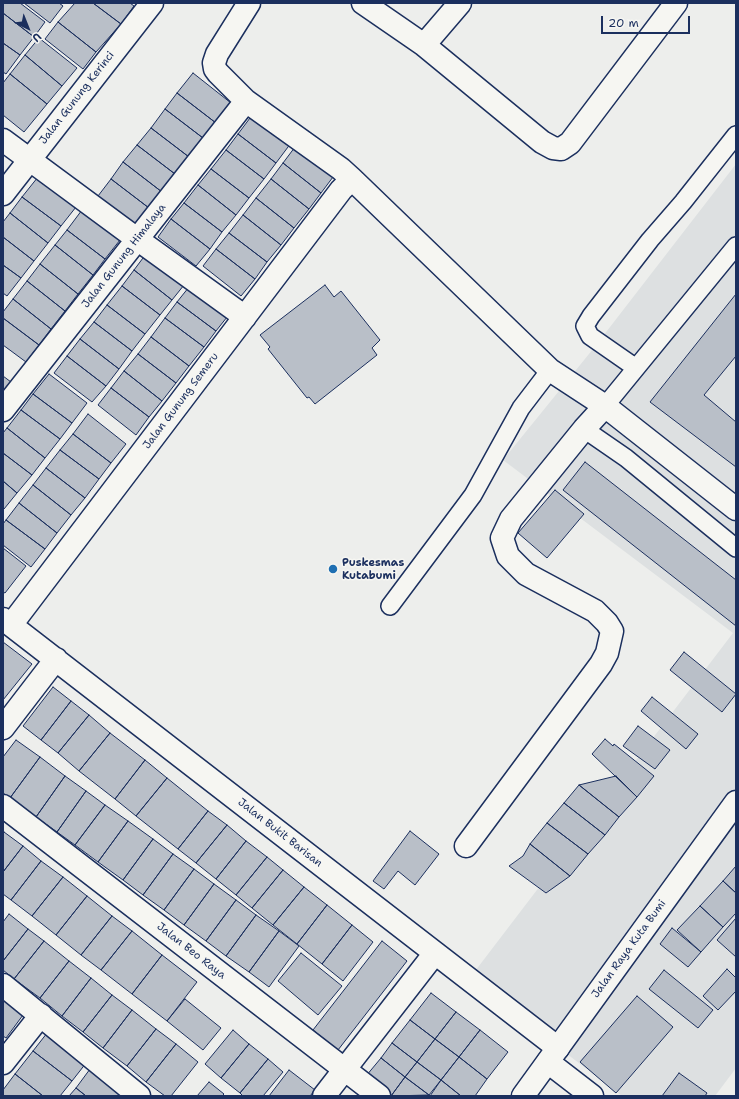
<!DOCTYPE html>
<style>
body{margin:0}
#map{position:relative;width:739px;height:1099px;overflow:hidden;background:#edeeec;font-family:"Shantell Sans",sans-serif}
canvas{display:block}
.frame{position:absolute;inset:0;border:4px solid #1b2f5e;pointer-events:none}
.north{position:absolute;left:8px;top:8px;width:40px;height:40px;-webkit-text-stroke:3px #f6f6f2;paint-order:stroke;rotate:137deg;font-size:11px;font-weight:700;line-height:16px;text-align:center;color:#1b2f5e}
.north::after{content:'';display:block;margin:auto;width:14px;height:18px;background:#1b2f5e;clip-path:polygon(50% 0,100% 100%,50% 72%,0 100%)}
.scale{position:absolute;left:601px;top:16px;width:89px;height:18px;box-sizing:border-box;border:2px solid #1b2f5e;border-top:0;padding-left:5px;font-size:12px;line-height:14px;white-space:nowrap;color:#1b2f5e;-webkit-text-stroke:3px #f6f6f2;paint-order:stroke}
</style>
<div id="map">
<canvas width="739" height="1099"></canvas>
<div class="frame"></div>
<div class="north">U</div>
<div class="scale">20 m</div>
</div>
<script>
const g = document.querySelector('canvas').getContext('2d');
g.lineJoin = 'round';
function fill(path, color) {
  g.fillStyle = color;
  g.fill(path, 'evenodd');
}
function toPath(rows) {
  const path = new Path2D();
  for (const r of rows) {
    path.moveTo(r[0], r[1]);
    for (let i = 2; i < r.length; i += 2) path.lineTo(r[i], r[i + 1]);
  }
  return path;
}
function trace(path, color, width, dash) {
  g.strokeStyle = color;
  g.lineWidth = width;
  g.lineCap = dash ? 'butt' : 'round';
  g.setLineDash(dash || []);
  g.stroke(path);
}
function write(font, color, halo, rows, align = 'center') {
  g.font = font + ' "Shantell Sans",sans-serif';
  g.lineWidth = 3;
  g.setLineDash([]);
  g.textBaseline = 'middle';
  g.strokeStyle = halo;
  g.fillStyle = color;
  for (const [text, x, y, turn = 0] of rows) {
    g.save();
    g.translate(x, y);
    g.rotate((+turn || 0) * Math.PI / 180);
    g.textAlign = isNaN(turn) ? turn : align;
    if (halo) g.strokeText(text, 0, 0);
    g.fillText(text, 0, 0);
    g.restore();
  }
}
fill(toPath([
 [736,164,736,1068,715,1096,622,1096,469,979,733,633,503,460,593,349]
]), '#dde0e1');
const building = toPath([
 [3,3,20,3,45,22,34,37,3,13,3,3],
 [24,3,59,3,63,6,50,23,24,3],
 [75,3,93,3,121,24,96,52,58,22,75,3],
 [93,3,130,3,134,6,121,24,93,3],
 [3,13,34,37,20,55,3,43,3,13],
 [58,22,96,52,83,69,45,39,58,22],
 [39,38,77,68,62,86,25,55,39,38],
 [3,43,20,55,6,74,3,72,3,43],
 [25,55,62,86,47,104,10,74,25,55],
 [193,73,231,103,216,123,177,93,193,73],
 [10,74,47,104,24,132,3,115,3,83,10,74],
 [177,93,216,123,203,138,165,109,177,93],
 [165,109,203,138,189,157,151,128,165,109],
 [253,114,291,143,276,163,238,134,253,114],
 [151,128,189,157,175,174,137,145,151,128],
 [238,134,276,163,264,179,226,150,238,134],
 [298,143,336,173,321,193,283,163,298,143],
 [137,145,175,174,162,192,123,162,137,145],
 [226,150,264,179,249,198,211,169,226,150],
 [123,162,162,192,149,208,111,179,123,162],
 [283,163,321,193,309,209,271,179,283,163],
 [211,169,249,198,236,215,198,185,211,169],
 [38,177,76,207,61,226,22,197,38,177],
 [111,179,149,208,136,225,98,196,111,179],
 [271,179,309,209,294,228,256,198,271,179],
 [198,185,236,215,222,232,184,203,198,185],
 [22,197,61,226,48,243,10,213,22,197],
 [256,198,294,228,281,245,243,215,256,198],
 [184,203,222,232,210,249,171,219,184,203],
 [82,210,120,240,105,259,67,230,82,210],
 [10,213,48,243,34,261,3,237,3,222,10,213],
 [243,215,281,245,267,262,229,233,243,215],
 [171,219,210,249,196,266,158,237,171,219],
 [67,230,105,259,93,275,55,245,67,230],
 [229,233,267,262,255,279,216,249,229,233],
 [3,237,34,261,21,278,3,265,3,237],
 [55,245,93,275,78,294,40,264,55,245],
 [216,249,255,279,241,296,203,266,216,249],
 [149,250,188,280,172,300,134,270,149,250],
 [40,264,78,294,65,311,27,281,40,264],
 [3,265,21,278,7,296,3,293,3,265],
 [134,270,172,300,160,315,122,286,134,270],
 [27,281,65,311,51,329,13,299,27,281],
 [193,282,231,312,216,331,177,302,193,282],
 [325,285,334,297,341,291,380,340,372,348,377,355,315,404,309,397,307,398,268,349,270,347,260,335,325,285],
 [122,286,160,315,145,334,107,305,122,286],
 [736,294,736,467,650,402,736,294],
 [13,299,51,329,39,345,3,318,3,312,13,299],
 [177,302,216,331,204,347,165,318,177,302],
 [107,305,145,334,132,351,94,322,107,305],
 [3,318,39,345,26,362,3,345,3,318],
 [165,318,204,347,189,366,151,337,165,318],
 [94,322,132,351,119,369,80,339,94,322],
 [151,337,189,366,176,383,138,354,151,337],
 [80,339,119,369,106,386,67,356,80,339],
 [138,354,176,383,162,401,124,371,138,354],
 [67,356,106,386,92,402,54,373,67,356],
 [736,356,736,422,704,395,736,356],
 [124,371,162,401,149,417,111,388,124,371],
 [49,374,87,403,72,423,33,394,49,374],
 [3,376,11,382,3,392,3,376],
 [111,388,149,417,136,435,98,405,111,388],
 [33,394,72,423,60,439,21,410,33,394],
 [21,410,60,439,45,458,7,428,21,410],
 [88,414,126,444,111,463,73,434,88,414],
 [7,428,45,458,32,475,3,453,3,433,7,428],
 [73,434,111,463,99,479,60,450,73,434],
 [60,450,99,479,85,498,46,468,60,450],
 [3,453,32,475,17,493,3,481,3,453],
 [585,462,736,580,736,626,563,490,585,462],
 [46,468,85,498,71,515,33,485,46,468],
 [3,481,17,493,4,509,3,508,3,481],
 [33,485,71,515,57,533,19,503,33,485],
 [555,490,584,514,547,558,518,533,555,490],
 [19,503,57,533,45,549,6,520,19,503],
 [6,520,45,549,31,567,3,545,3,524,6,520],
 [3,548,26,566,5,593,3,592,3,548],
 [3,642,32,664,3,700,3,642],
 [684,652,736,694,722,712,670,670,684,652],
 [53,687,71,701,41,740,23,726,53,687],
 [652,697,698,734,686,749,641,711,652,697],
 [71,701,89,715,58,753,41,740,71,701],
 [89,715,110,733,79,771,58,753,89,715],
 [638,726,670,750,655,769,623,746,638,726],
 [110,733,145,760,115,799,79,771,110,733],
 [605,739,613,746,614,744,654,776,637,797,592,754,605,739],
 [16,740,40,757,10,798,3,793,3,757,16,740],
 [40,757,65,776,36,817,10,798,40,757],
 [145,760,167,778,136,816,115,799,145,760],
 [65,776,86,791,57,832,36,817,65,776],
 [616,776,637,797,619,817,579,785,616,776],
 [167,778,208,811,178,849,136,816,167,778],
 [579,785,619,817,605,835,564,803,579,785],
 [86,791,105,805,75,845,57,832,86,791],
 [564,803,605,835,588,854,547,823,564,803],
 [105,805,128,821,98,862,75,845,105,805],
 [208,811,227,825,196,863,178,849,208,811],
 [128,821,153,839,123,880,98,862,128,821],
 [547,823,588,854,570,876,530,844,547,823],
 [227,825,246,841,216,879,196,863,227,825],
 [410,831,439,854,415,885,398,871,384,889,373,881,410,831],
 [4,832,23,846,3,872,3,834,4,832],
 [153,839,173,854,143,895,123,880,153,839],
 [246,841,267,857,236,895,216,879,246,841],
 [530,844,570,876,546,893,509,866,523,856,530,844],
 [23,846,41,861,11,900,3,894,3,872,23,846],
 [173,854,194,869,164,910,143,895,173,854],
 [267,857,283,870,252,908,236,895,267,857],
 [41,861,63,877,32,916,11,900,41,861],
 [736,866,736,893,723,881,736,866],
 [194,869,214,884,184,925,164,910,194,869],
 [283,870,304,887,273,925,252,908,283,870],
 [63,877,87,896,56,935,32,916,63,877],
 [723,881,736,893,736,913,723,927,700,906,723,881],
 [214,884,236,900,206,941,184,925,214,884],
 [304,887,327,905,297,944,273,925,304,887],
 [87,896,112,916,81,955,56,935,87,896],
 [236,900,256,915,226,956,206,941,236,900],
 [327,905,352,925,322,964,297,944,327,905],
 [700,906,723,927,701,952,677,930,700,906],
 [9,914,28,929,3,961,3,922,9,914],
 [256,915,279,931,249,972,226,956,256,915],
 [112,916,132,931,101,970,81,955,112,916],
 [736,918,736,957,717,940,736,918],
 [352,925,373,942,343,981,322,964,352,925],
 [672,928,701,952,688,967,660,944,672,928],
 [28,929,44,941,14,979,3,970,3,961,28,929],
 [132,931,162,955,132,994,101,970,132,931],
 [279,931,299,946,269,987,249,972,279,931],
 [44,941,69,961,40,998,14,979,44,941],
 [382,941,407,961,338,1050,313,1030,382,941],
 [301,953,342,986,318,1015,278,981,301,953],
 [162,955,197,982,167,1021,132,994,162,955],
 [69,961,91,978,62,1016,40,998,69,961],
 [727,969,736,978,736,991,718,1010,703,996,727,969],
 [664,970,713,1010,698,1028,649,989,664,970],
 [91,978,112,995,83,1032,62,1016,91,978],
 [431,993,456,1012,435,1039,410,1020,431,993],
 [112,995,132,1010,103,1048,83,1032,112,995],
 [637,996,673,1027,616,1093,580,1062,637,996],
 [3,999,23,1015,6,1038,3,1036,3,999],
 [185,999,221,1028,203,1050,167,1021,185,999],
 [132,1010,156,1029,127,1066,103,1048,132,1010],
 [456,1012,480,1030,459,1057,435,1039,456,1012],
 [410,1020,435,1039,417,1062,392,1043,410,1020],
 [51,1028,90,1058,72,1081,33,1051,51,1028],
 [156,1029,176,1044,146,1082,127,1066,156,1029],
 [233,1030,249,1044,221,1078,205,1064,233,1030],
 [480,1030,508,1052,487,1079,459,1057,480,1030],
 [435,1039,459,1057,441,1080,417,1062,435,1039],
 [392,1043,417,1062,405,1077,381,1058,392,1043],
 [176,1044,198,1062,171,1096,165,1096,146,1082,176,1044],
 [249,1044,268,1059,240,1093,221,1078,249,1044],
 [33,1051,72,1081,60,1096,43,1096,15,1074,33,1051],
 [459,1057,487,1079,475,1096,461,1096,441,1080,459,1057],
 [381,1058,405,1077,391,1096,366,1076,381,1058],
 [268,1059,283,1072,263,1096,243,1096,240,1093,268,1059],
 [417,1062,441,1080,429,1095,405,1077,417,1062],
 [93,1065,131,1096,86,1096,76,1088,93,1065],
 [289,1070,315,1090,310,1096,269,1096,289,1070],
 [679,1073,707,1093,705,1096,662,1096,679,1073],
 [15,1074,43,1096,3,1096,3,1090,15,1074],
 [405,1077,429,1095,391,1096,405,1077],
 [441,1080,461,1096,430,1096,441,1080],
 [209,1082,224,1094,222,1096,197,1096,209,1082],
 [76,1088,86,1096,69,1096,76,1088]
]);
fill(building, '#b9bfc8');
trace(building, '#1b2f5e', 1);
const service = toPath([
 [636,368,590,336,585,326,591,316,650,240,683,202,736,135],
 [605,406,736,246],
 [584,429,626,458,736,548],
 [390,606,473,495,521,408,550,370]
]);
const minor = toPath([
 [249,3,217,54,214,63,215,69,218,73,246,101,341,169,352,179,550,370,605,406,736,509],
 [363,3,424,45,542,142,553,148,561,149,570,143,676,3],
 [424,45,460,3],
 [3,140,137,239,245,317],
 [3,194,152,3],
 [3,410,246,101],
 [3,619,558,1048],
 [11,625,341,190,352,179],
 [3,728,56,659],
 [3,806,379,1096],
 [466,846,601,664,607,653,612,631,607,623,595,611,526,574,508,556,502,538,511,519,584,429,605,406],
 [3,985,139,1096],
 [548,1062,592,1096],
 [3,1063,41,1015],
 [324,1096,435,953]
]);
const tertiary = toPath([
 [523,1096,736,802]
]);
trace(service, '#1b2f5e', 20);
trace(minor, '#1b2f5e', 25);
trace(tertiary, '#1b2f5e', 25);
trace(service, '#f6f6f2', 17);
trace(minor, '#f6f6f2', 22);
trace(tertiary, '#f6f6f2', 22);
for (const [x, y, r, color] of [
 [333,569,5,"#1f6fb2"]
]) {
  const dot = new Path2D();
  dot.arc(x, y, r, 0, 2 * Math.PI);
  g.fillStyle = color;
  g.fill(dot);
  trace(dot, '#f6f6f2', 1.5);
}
write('11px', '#1b2f5e', '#f6f6f2', [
 ["Jalan Gunung Kerinci",77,98,-52],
 ["Jalan Gunung Himalaya",124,256,-52],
 ["Jalan Gunung Semeru",181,401,-53],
 ["Jalan Bukit Barisan",280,833,38],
 ["Jalan Raya Kuta Bumi",629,949,-54],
 ["Jalan Beo Raya",191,951,38]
]);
write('bold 11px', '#1b2f5e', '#f6f6f2', [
 ["Puskesmas",342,563],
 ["Kutabumi",342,576]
], 'left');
</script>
